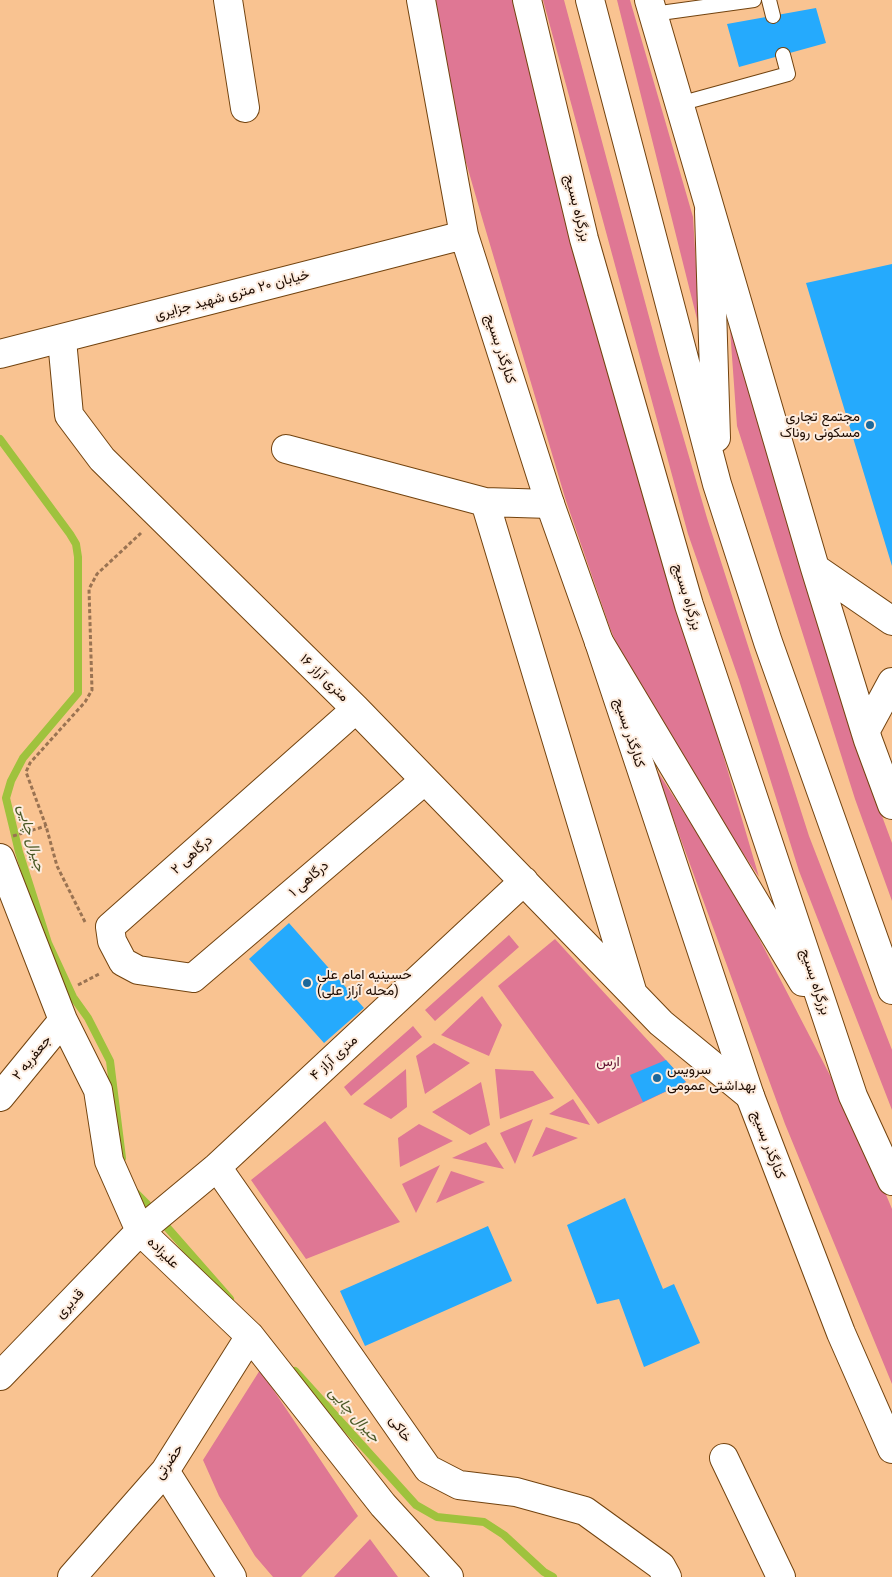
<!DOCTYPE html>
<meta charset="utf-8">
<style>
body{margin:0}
canvas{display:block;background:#f9c391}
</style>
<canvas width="892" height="1577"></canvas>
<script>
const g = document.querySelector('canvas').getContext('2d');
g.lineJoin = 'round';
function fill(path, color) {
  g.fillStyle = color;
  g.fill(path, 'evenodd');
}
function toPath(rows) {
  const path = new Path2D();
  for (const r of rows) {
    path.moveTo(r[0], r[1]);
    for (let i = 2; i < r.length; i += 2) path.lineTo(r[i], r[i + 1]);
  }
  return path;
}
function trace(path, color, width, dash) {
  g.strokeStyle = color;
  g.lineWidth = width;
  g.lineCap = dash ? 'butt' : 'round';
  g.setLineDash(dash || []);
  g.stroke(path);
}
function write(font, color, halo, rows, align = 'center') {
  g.font = font + ' Arial,Vazirmatn,sans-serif';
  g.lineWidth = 4;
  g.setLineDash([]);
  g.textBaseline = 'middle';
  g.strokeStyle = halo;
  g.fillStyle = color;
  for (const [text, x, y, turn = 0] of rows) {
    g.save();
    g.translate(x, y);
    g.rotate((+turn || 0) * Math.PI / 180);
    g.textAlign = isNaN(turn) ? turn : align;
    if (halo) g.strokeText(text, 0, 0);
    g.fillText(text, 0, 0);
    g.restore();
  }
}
fill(toPath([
 [427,0,513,0,563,210,759,877,701,791,631,680,610,628,566,501,483,221,452,114],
 [543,0,564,0,659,354,707,518,809,836,892,1050,892,1110,799,871,739,680,688,534],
 [617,0,630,0,693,217,700,331],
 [730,329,869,781,892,843,892,901,855,799,737,426],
 [654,766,735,892,863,1139,892,1209,892,1384,785,1124],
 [509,935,519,947,435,1021,425,1010],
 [555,939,686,1082,598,1124,498,986],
 [482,996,502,1025,489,1056,441,1035],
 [413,1026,422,1037,351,1096,344,1087],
 [434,1043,470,1063,425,1094,416,1056],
 [406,1069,407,1107,391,1119,363,1104],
 [495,1069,533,1071,554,1098,500,1119],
 [481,1082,490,1125,470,1135,432,1112],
 [573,1099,590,1125,549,1114],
 [533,1119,515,1164,500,1133],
 [325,1121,400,1222,306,1259,251,1180],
 [419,1124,453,1141,400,1167,398,1138],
 [546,1127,578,1138,532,1157],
 [486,1142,504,1169,452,1158],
 [440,1165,416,1213,402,1184],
 [451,1171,485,1182,436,1203],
 [260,1370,358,1516,301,1577,273,1577,255,1556,219,1496,203,1460],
 [370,1539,398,1577,334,1577]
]), '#df7794');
trace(toPath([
 [0,439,70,534,76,544,78,557,78,693,23,758,11,781,6,798,19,852,48,943,73,997,88,1018,110,1061,122,1158],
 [134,1191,147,1204],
 [165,1225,230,1299],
 [295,1371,416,1505,437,1517,484,1522,504,1535,544,1572,553,1577]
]), '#9fc23d', 8);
fill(toPath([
 [816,8,826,43,739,67,727,24],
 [892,264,892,566,806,283],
 [289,923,364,1008,324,1043,249,959],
 [666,1060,686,1082,643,1102,630,1075],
 [625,1198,663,1289,674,1284,700,1343,644,1367,619,1299,597,1304,567,1225],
 [488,1226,512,1281,365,1346,340,1291]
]), '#25aafd');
const lane = toPath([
 [769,0,773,16],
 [653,14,754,0],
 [679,104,788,74,783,55]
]);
const street = toPath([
 [228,0,245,108],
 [62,340,69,415,102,459,356,709,633,994],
 [286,449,485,502],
 [550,504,485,502,633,994,661,1023,750,1096],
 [356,709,110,927,112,941,123,962,138,970,193,978,425,780],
 [0,858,63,1020,98,1090,109,1161,140,1231,250,1336,383,1505,449,1577],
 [0,1097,63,1020],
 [217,1167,428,1469,459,1485,516,1492,585,1511,661,1566,667,1577],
 [0,1376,140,1231,217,1167,524,881],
 [724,1458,781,1577],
 [165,1471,232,1577],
 [72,1577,165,1471,250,1336]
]);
const secondary = toPath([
 [421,0,464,235,550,504,599,642,750,1096,841,1333,892,1449],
 [649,0,815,568,868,740,892,805],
 [0,354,464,235],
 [815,568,892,621],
 [866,730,892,682]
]);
const highway = toPath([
 [527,0,584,239,689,605,853,1096,892,1181],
 [590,0,717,484,768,642,892,990],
 [709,211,716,438],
 [599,642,803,982]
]);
trace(lane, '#72430f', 16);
trace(street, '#72430f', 30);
trace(secondary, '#72430f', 30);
trace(highway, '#72430f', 30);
trace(toPath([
 [13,836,46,826],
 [85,922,57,866,46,826,26,772,30,763,85,702,92,690,89,589,97,574,141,533],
 [78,985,101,973]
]), '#9a7352', 3, [4, 2.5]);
trace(lane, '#fff', 14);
trace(street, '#fff', 28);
trace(secondary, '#fff', 28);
trace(highway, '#fff', 28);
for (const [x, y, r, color] of [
 [870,425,5,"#1b689b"],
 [307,983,5,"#1b689b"],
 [657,1078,5,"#1b689b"]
]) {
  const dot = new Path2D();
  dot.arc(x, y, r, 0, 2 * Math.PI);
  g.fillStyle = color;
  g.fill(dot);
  trace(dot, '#fdecde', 2);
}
write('14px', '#1e0b00', '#fdecde', [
 ["بزرگراه بسیج",577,208,76],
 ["خیابان ۲۰ متری شهید جزایری",232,295,-15],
 ["کنارگذر بسیج",500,349,72],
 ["بزرگراه بسیج",687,597,73],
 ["۱۶ متری آراز",324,678,44],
 ["کنارگذر بسیج",629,733,72],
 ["درگاهی ۲",192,855,-42],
 ["درگاهی ۱",309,879,-41],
 ["بزرگراه بسیج",815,982,72],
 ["جعفریه ۲",32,1058,-51],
 ["۴ متری آراز",334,1058,-43],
 ["کنارگذر بسیج",768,1145,69],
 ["علیزاده",163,1253,44],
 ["قدیری",70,1304,-46],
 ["خاکی",400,1429,55],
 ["حضرتی",169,1462,-55]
]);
write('14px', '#1e0b00', '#fdecde', [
 ["مجتمع تجاری",860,417,"right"],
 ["مسکونی روناک",860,433,"right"],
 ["حسینیه امام علی",317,975],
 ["(محله آراز علی)",317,991],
 ["سرویس",667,1070],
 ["بهداشتی عمومی",667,1086]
], 'left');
write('14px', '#5f0e2e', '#fdecde', [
 ["ارس",608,1062]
]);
write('italic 15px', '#4a5926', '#fdecde', [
 ["جیرال چایی",31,838,75],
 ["جیرال چایی",354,1415,48]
]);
</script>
